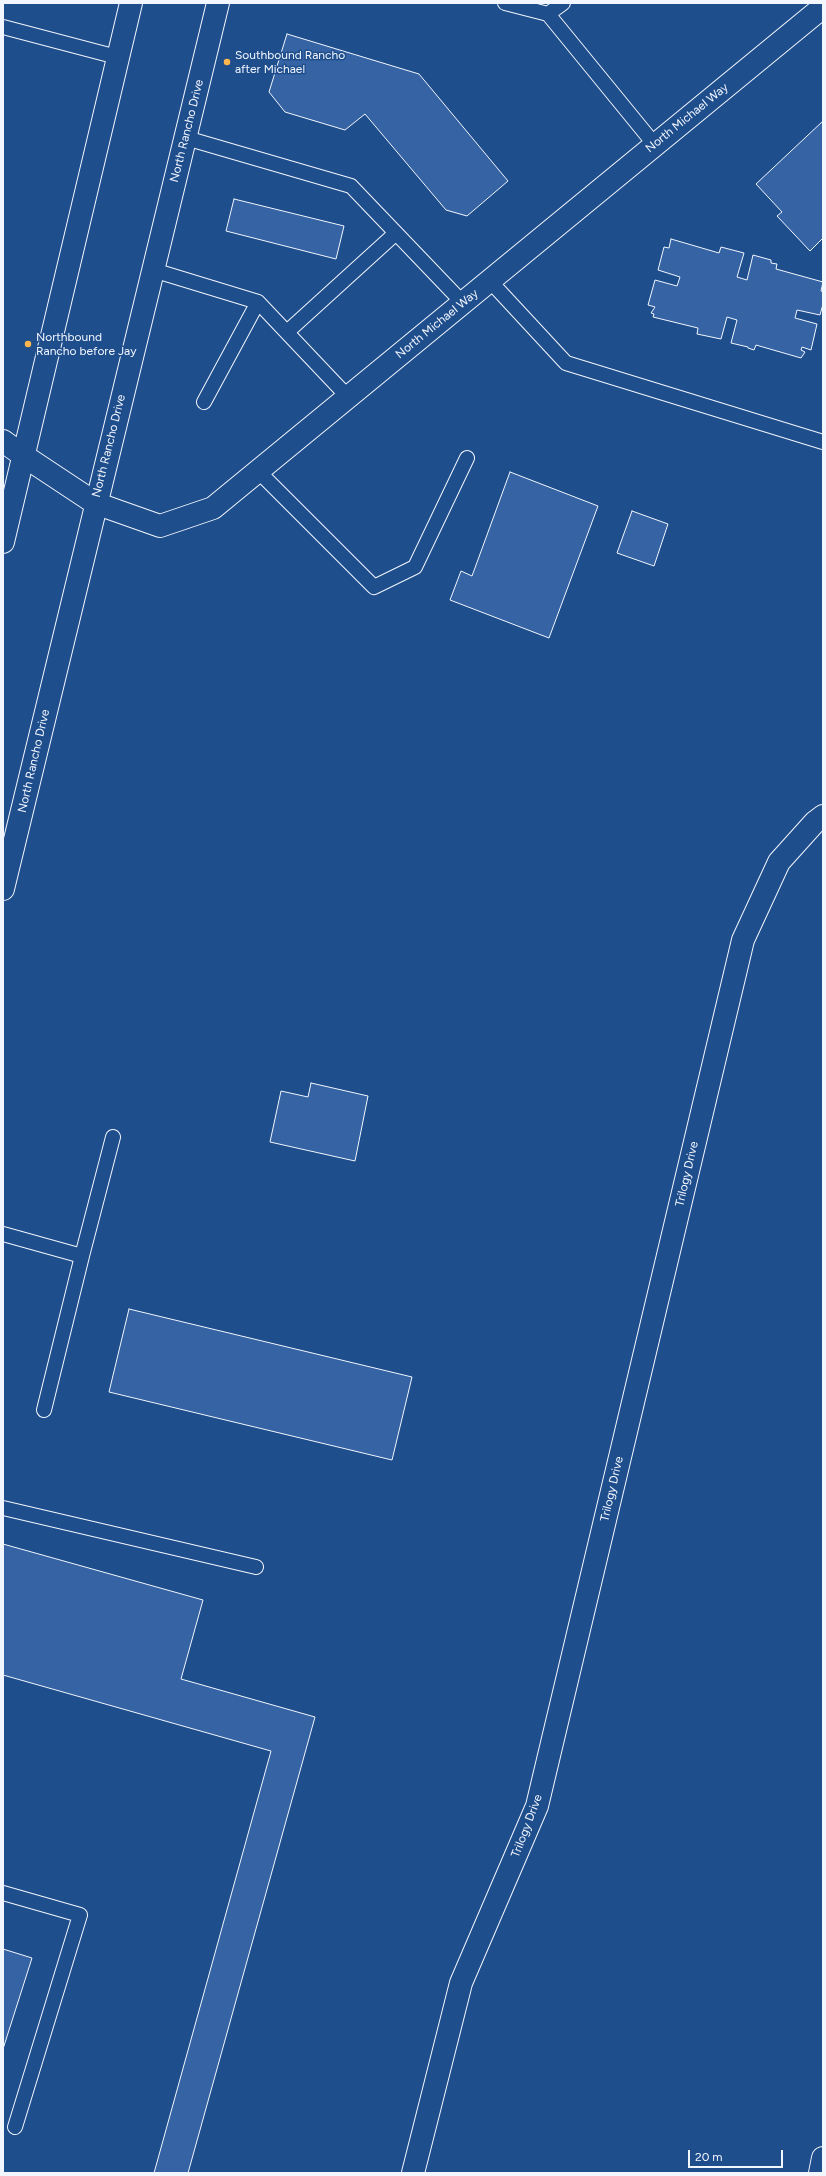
<!DOCTYPE html>
<style>
body{margin:0}
#map{position:relative;width:826px;height:2176px;overflow:hidden;background:#1f4e8c;font-family:Figtree,sans-serif}
canvas{display:block}
.frame{position:absolute;inset:0;border:4px solid #f2f6ff;pointer-events:none}
.scale{position:absolute;left:688px;top:2150px;width:95px;height:18px;box-sizing:border-box;border:2px solid #f2f6ff;border-top:0;padding-left:5px;font-size:12px;line-height:14px;white-space:nowrap;color:#f2f6ff;-webkit-text-stroke:3px #1f4e8c;paint-order:stroke}
</style>
<div id="map">
<canvas width="826" height="2176"></canvas>
<div class="frame"></div>
<div class="scale">20 m</div>
</div>
<script>
const g = document.querySelector('canvas').getContext('2d');
g.lineJoin = 'round';
function fill(path, color) {
  g.fillStyle = color;
  g.fill(path, 'evenodd');
}
function toPath(rows) {
  const path = new Path2D();
  for (const r of rows) {
    path.moveTo(r[0], r[1]);
    for (let i = 2; i < r.length; i += 2) path.lineTo(r[i], r[i + 1]);
  }
  return path;
}
function trace(path, color, width, dash) {
  g.strokeStyle = color;
  g.lineWidth = width;
  g.lineCap = dash ? 'butt' : 'round';
  g.setLineDash(dash || []);
  g.stroke(path);
}
function write(font, color, halo, rows, align = 'center') {
  g.font = font + ' Figtree,sans-serif';
  g.lineWidth = 3;
  g.setLineDash([]);
  g.textBaseline = 'middle';
  g.strokeStyle = halo;
  g.fillStyle = color;
  for (const [text, x, y, turn = 0] of rows) {
    g.save();
    g.translate(x, y);
    g.rotate((+turn || 0) * Math.PI / 180);
    g.textAlign = isNaN(turn) ? turn : align;
    if (halo) g.strokeText(text, 0, 0);
    g.fillText(text, 0, 0);
    g.restore();
  }
}
const building = toPath([
 [287,34,419,74,508,181,467,216,446,210,365,114,345,130,285,112,269,92,287,34],
 [823,121,823,238,810,251,777,216,782,212,756,184,823,121],
 [234,199,344,226,336,259,226,231,234,199],
 [671,239,719,253,721,247,744,253,737,277,747,280,753,255,771,260,771,263,777,264,776,269,823,282,821,291,823,292,823,304,820,315,797,310,795,318,817,324,811,350,802,347,801,350,805,352,801,358,756,345,754,350,748,348,748,347,731,343,737,320,727,317,721,339,697,334,698,328,653,317,654,314,651,313,655,307,648,305,655,280,677,286,680,277,658,270,664,247,669,248,671,239],
 [510,472,598,506,549,638,450,600,461,571,472,576,510,472],
 [632,511,668,524,654,566,617,553,632,511],
 [311,1083,368,1096,355,1161,270,1142,281,1091,308,1097,311,1083],
 [129,1309,412,1377,392,1460,109,1392,129,1309],
 [3,1544,203,1600,181,1679,315,1717,188,2173,154,2173,271,1751,3,1675,3,1544],
 [3,1949,32,1958,3,2049,3,1949]
]);
fill(building, '#3563a3');
trace(building, '#f2f6ff', 1);
const service = toPath([
 [505,3,548,14,563,3],
 [548,14,655,145],
 [3,27,117,57],
 [186,138,351,186,463,303],
 [153,270,258,302,204,402],
 [490,281,566,363,823,442],
 [258,302,348,397],
 [287,332,396,233],
 [258,471,374,587,415,567,467,458],
 [3,1234,82,1256,44,1410],
 [82,1256,113,1137],
 [3,1508,256,1567],
 [3,1893,80,1915,15,2127]
]);
const minor = toPath([
 [3,441,24,456],
 [413,2173,461,1983,537,1806,743,940,779,862,815,822,823,816],
 [820,2173,823,2158]
]);
const tertiary = toPath([
 [24,456,95,503,160,526,213,508,823,7]
]);
const primary = toPath([
 [3,542,131,3],
 [3,889,218,3]
]);
trace(service, '#f2f6ff', 16);
trace(minor, '#f2f6ff', 24);
trace(tertiary, '#f2f6ff', 24);
trace(primary, '#f2f6ff', 24);
trace(service, '#1f4e8c', 14);
trace(minor, '#1f4e8c', 22);
trace(tertiary, '#1f4e8c', 22);
trace(primary, '#1f4e8c', 22);
for (const [x, y, r, color] of [
 [227,62,4,"#ffb74d"],
 [28,344,4,"#ffb74d"]
]) {
  const dot = new Path2D();
  dot.arc(x, y, r, 0, 2 * Math.PI);
  g.fillStyle = color;
  g.fill(dot);
  trace(dot, '#1f4e8c', 1.5);
}
write('12px', '#f2f6ff', '#1f4e8c', [
 ["Southbound Rancho",235,55],
 ["after Michael",235,69],
 ["Northbound",36,337],
 ["Rancho before Jay",36,351]
], 'left');
write('12px', '#f2f6ff', '#1f4e8c', [
 ["North Michael Way",687,118,-39],
 ["North Rancho Drive",187,131,-76],
 ["North Michael Way",437,324,-39],
 ["North Rancho Drive",109,446,-76],
 ["North Rancho Drive",34,761,-77],
 ["Trilogy Drive",687,1174,-77],
 ["Trilogy Drive",612,1489,-77],
 ["Trilogy Drive",527,1826,-69]
]);
</script>
